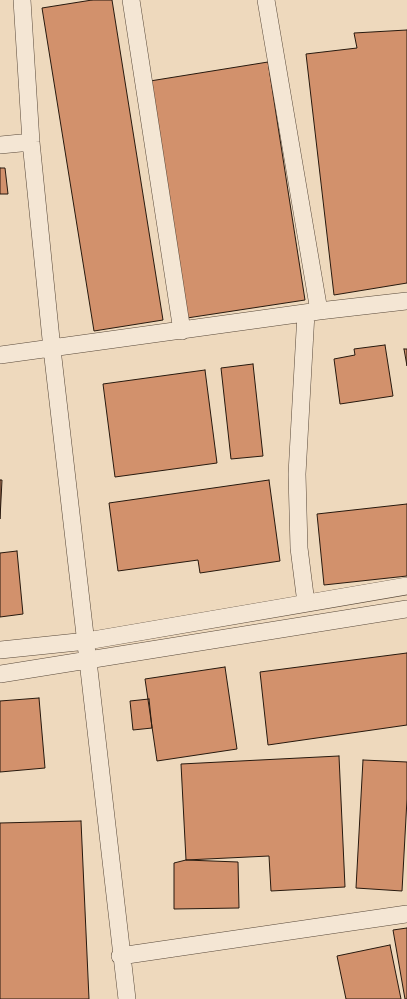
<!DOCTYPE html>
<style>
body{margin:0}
canvas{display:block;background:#eed9bd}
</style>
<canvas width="407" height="999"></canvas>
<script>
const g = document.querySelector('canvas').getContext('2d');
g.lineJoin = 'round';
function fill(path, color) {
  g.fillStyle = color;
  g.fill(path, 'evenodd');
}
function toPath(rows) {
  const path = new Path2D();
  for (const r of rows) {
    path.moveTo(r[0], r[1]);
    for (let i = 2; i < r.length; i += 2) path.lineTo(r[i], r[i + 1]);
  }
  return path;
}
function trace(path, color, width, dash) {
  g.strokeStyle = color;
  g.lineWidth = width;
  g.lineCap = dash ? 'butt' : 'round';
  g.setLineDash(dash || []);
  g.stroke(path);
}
const building = toPath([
 [92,0,112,0,163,320,94,331,42,8,92,0],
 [407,30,407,283,334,295,306,54,357,48,354,33,407,30],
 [268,62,305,300,187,318,150,81,268,62],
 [0,168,5,168,8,194,0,194,0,168],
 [385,345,393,396,340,404,334,359,355,355,354,349,385,345],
 [404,349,407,349,407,366,404,349],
 [253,364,263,456,231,459,221,368,253,364],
 [205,370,217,463,115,477,103,384,205,370],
 [0,480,2,480,0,519,0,480],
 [269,480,280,561,200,573,198,560,118,571,109,503,269,480],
 [407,504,407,576,324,585,317,514,407,504],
 [17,551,23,614,0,617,0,553,17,551],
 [407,653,407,725,268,745,260,672,407,653],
 [225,667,237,749,157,761,145,679,225,667],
 [39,698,45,768,0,772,0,701,39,698],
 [149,699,152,728,133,730,130,701,149,699],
 [339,756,345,887,271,891,269,856,186,860,181,764,339,756],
 [363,760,407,762,407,799,402,891,356,888,363,760],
 [81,821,89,999,0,999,0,823,81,821],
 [186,860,238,862,239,908,174,909,174,863,186,860],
 [407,928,407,999,405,999,393,930,407,928],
 [390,945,401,999,346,999,337,956,390,945]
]);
fill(building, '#d2916c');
trace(building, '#27190e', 1);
const minor = toPath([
 [22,0,31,142,52,349,127,999],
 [131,0,182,331],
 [266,0,319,311],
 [0,145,31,142],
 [0,355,319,311,407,301],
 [306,603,299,548,297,474,306,313],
 [0,650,87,641,407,586],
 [0,674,407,609],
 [120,956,407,914]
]);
trace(minor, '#59493a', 18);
trace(minor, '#f4e6d4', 17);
</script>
